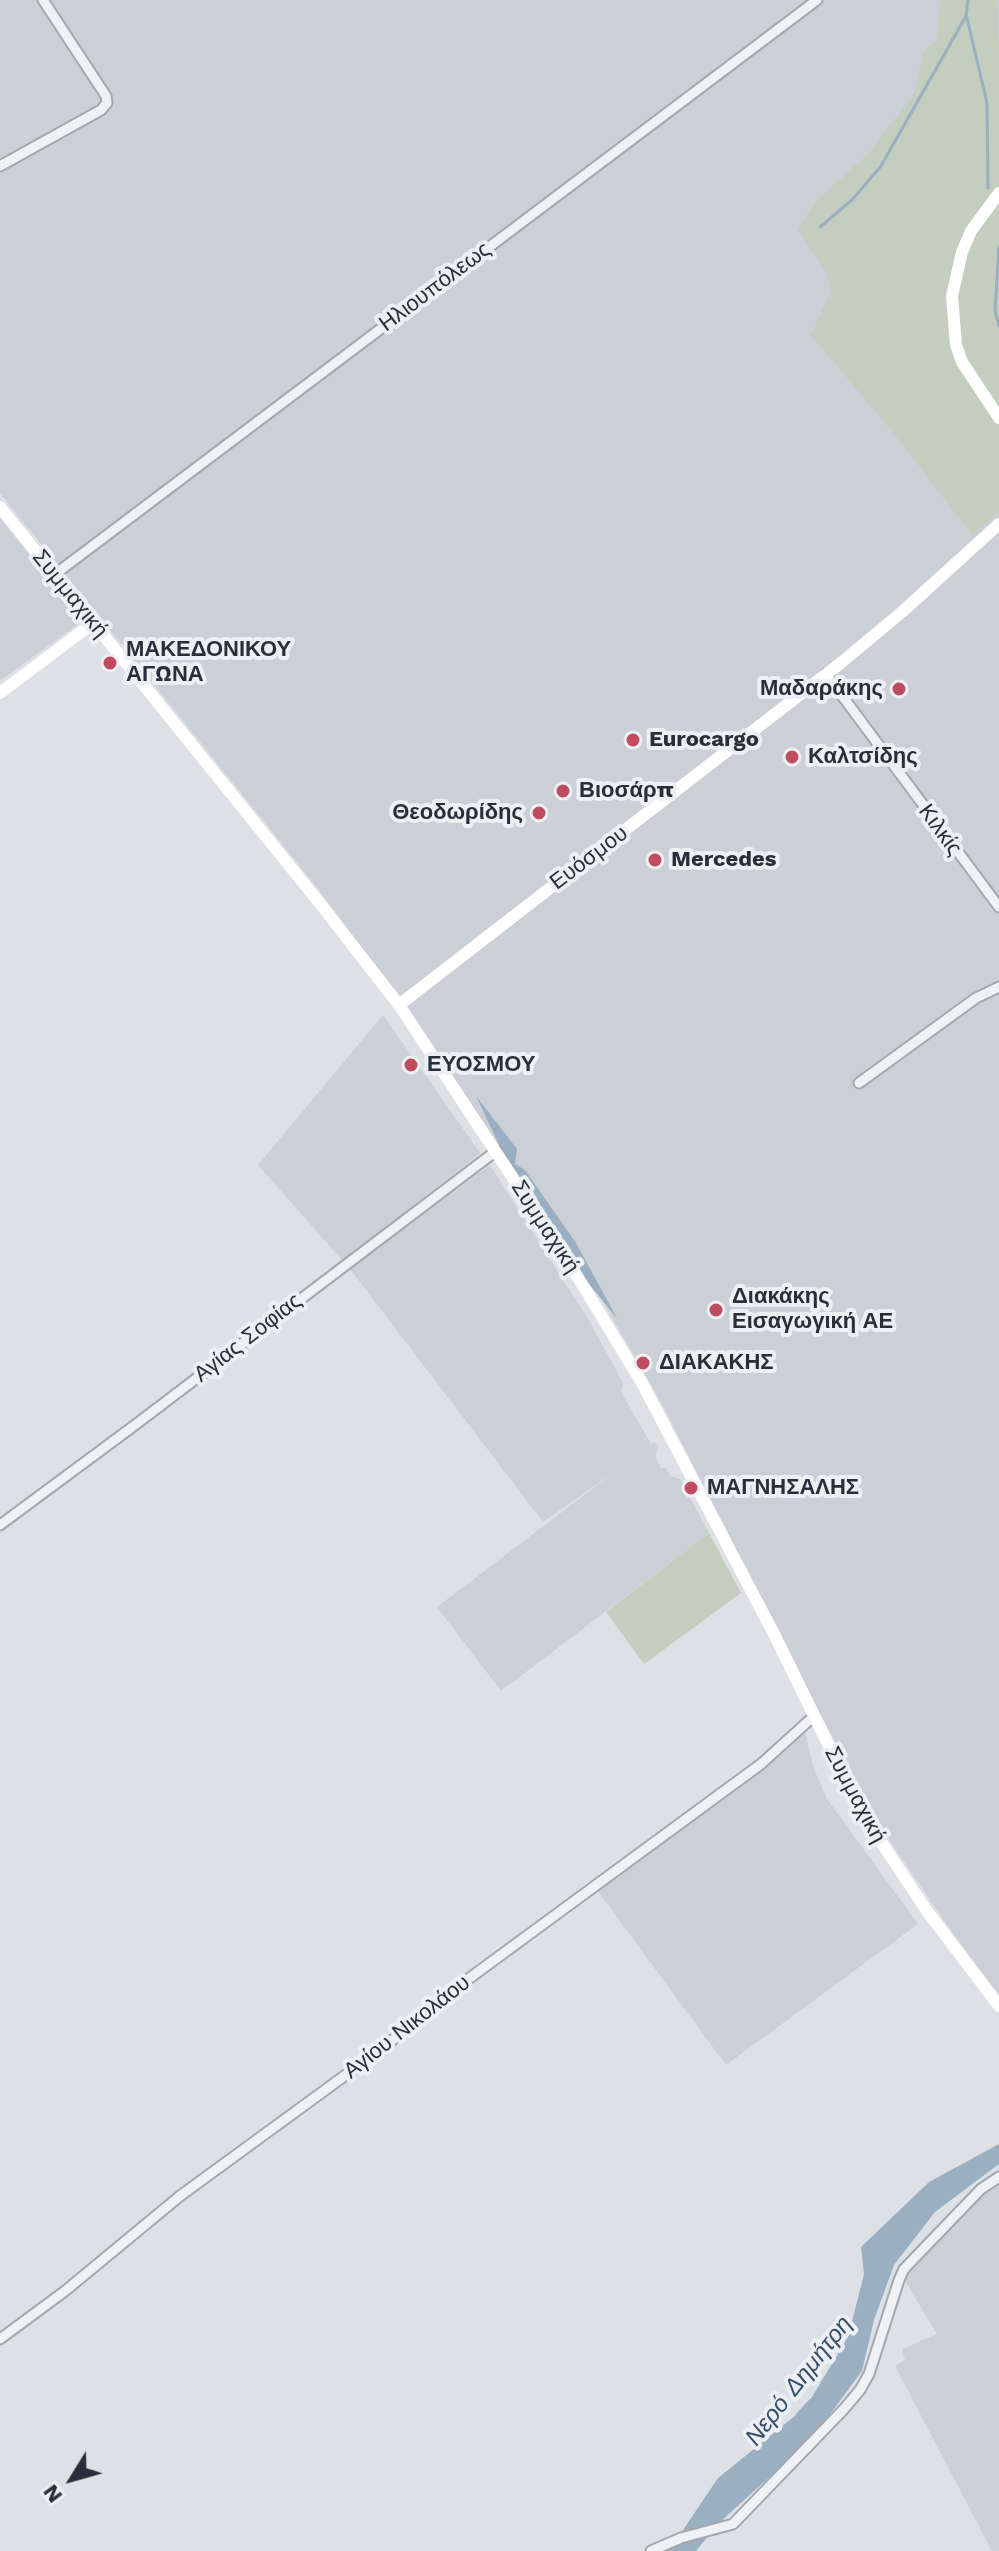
<!DOCTYPE html>
<meta charset="utf-8">
<style>
body{margin:0}
#map{position:relative;width:999px;height:2551px;overflow:hidden;background:#dde0e5;font-family:"Work Sans",sans-serif}
canvas{display:block}
.north{position:absolute;left:32px;top:2439px;width:80px;height:80px;-webkit-text-stroke:6px #eceff3;paint-order:stroke;rotate:233deg;font-size:22px;font-weight:700;line-height:32px;text-align:center;color:#282f3a}
.north::after{content:'';display:block;margin:auto;width:28px;height:36px;background:#282f3a;clip-path:polygon(50% 0,100% 100%,50% 72%,0 100%)}
</style>
<div id="map">
<canvas width="999" height="2551"></canvas>
<div class="north">N</div>
</div>
<script>
const g = document.querySelector('canvas').getContext('2d');
g.lineJoin = 'round';
function fill(path, color) {
  g.fillStyle = color;
  g.fill(path, 'evenodd');
}
function toPath(rows) {
  const path = new Path2D();
  for (const r of rows) {
    path.moveTo(r[0], r[1]);
    for (let i = 2; i < r.length; i += 2) path.lineTo(r[i], r[i + 1]);
  }
  return path;
}
function trace(path, color, width, dash) {
  g.strokeStyle = color;
  g.lineWidth = width;
  g.lineCap = dash ? 'butt' : 'round';
  g.setLineDash(dash || []);
  g.stroke(path);
}
function write(font, color, halo, rows, align = 'center') {
  g.font = font + ' "Work Sans",sans-serif';
  g.lineWidth = 8;
  g.setLineDash([]);
  g.textBaseline = 'middle';
  g.strokeStyle = halo;
  g.fillStyle = color;
  for (const [text, x, y, turn = 0] of rows) {
    g.save();
    g.translate(x, y);
    g.rotate((+turn || 0) * Math.PI / 180);
    g.textAlign = isNaN(turn) ? turn : align;
    if (halo) g.strokeText(text, 0, 0);
    g.fillText(text, 0, 0);
    g.restore();
  }
}
fill(toPath([
 [0,0,999,0,999,1995,950,1929,882,1829,815,1704,661,1402,599,1295,406,1011,319,890,0,493],
 [0,518,82,621,0,681],
 [383,1015,480,1153,343,1261,258,1165],
 [490,1165,591,1324,623,1383,621,1392,651,1444,655,1442,659,1447,655,1456,661,1468,666,1468,670,1476,680,1479,709,1533,501,1691,437,1607,616,1471,543,1522,350,1269],
 [805,1732,814,1769,827,1799,918,1924,726,2065,597,1890,773,1762],
 [999,2182,999,2551,992,2551,895,2366,905,2360,902,2349,937,2334,902,2276,990,2187]
]), '#cbcfd6');
fill(toPath([
 [940,0,996,0,999,49,999,510,973,536,896,436,811,335,831,291,825,270,798,230,815,202,869,153,914,94,924,51,937,39],
 [709,1533,741,1593,644,1664,606,1612]
]), '#c3cebe');
fill(toPath([
 [476,1096,517,1149,515,1164,525,1170,576,1243,617,1318,588,1283,510,1168],
 [999,2144,999,2164,935,2212,894,2265,874,2320,862,2371,814,2436,718,2524,696,2551,661,2551,679,2536,718,2478,806,2407,848,2337,864,2274,861,2247,929,2182]
]), '#9aafc2');
trace(toPath([
 [967,18,987,103,988,188],
 [820,227,852,200,881,166,966,16,968,0],
 [999,247,995,310,999,326],
 [797,2415,811,2400]
]), '#9aafc2', 3);
const street = toPath([
 [0,166,101,110,107,103,106,96,43,0],
 [54,575,817,0],
 [826,674,999,907],
 [859,1083,976,998,999,987],
 [0,1525,135,1425,496,1151],
 [0,2339,65,2291,180,2196,384,2047,452,1991,761,1764,814,1716],
 [651,2551,681,2538,733,2524,844,2409,860,2390,869,2374,899,2280,904,2269,981,2189,999,2177]
]);
trace(street, '#a3a7ae', 13);
trace(street, '#eff1f4', 9);
trace(toPath([
 [999,193,971,231,962,252,952,296,956,345,962,362,999,418],
 [0,507,326,911,399,1005,449,1081,571,1266,642,1383,773,1632,863,1815,927,1911,999,2006],
 [0,693,93,623],
 [399,1005,842,662,902,612,999,524]
]), '#fff', 12);
for (const [x, y, r, color] of [
 [110,663,8,"#c04c60"],
 [899,689,8,"#c04c60"],
 [633,740,8,"#c04c60"],
 [792,757,8,"#c04c60"],
 [563,791,8,"#c04c60"],
 [539,813,8,"#c04c60"],
 [655,860,8,"#c04c60"],
 [411,1065,8,"#c04c60"],
 [716,1310,8,"#c04c60"],
 [643,1363,8,"#c04c60"],
 [691,1488,8,"#c04c60"]
]) {
  const dot = new Path2D();
  dot.arc(x, y, r, 0, 2 * Math.PI);
  g.fillStyle = color;
  g.fill(dot);
  trace(dot, '#eceff3', 3);
}
write('22px', '#282f3a', '#eceff3', [
 ["Ηλιουπόλεως",435,287,-37],
 ["Συμμαχική",70,594,51],
 ["Κιλκίς",940,830,54],
 ["Ευόσμου",589,858,-37],
 ["Συμμαχική",545,1227,57],
 ["Αγίας Σοφίας",248,1338,-38],
 ["Συμμαχική",855,1795,62],
 ["Αγίου Νικολάου",407,2027,-38]
]);
write('bold 22px', '#282f3a', '#eceff3', [
 ["ΜΑΚΕΔΟΝΙΚΟΥ",126,650],
 ["ΑΓΩΝΑ",126,675],
 ["Μαδαράκης",883,689,"right"],
 ["Eurocargo",649,740],
 ["Καλτσίδης",808,757],
 ["Βιοσάρπ",579,791],
 ["Θεοδωρίδης",523,813,"right"],
 ["Mercedes",671,860],
 ["ΕΥΟΣΜΟΥ",427,1065],
 ["Διακάκης",732,1297],
 ["Εισαγωγική ΑΕ",732,1322],
 ["ΔΙΑΚΑΚΗΣ",659,1363],
 ["ΜΑΓΝΗΣΑΛΗΣ",707,1488]
], 'left');
write('italic 24px', '#364e69', '#eceff3', [
 ["Νερό Δημήτρη",799,2381,-52]
]);
</script>
